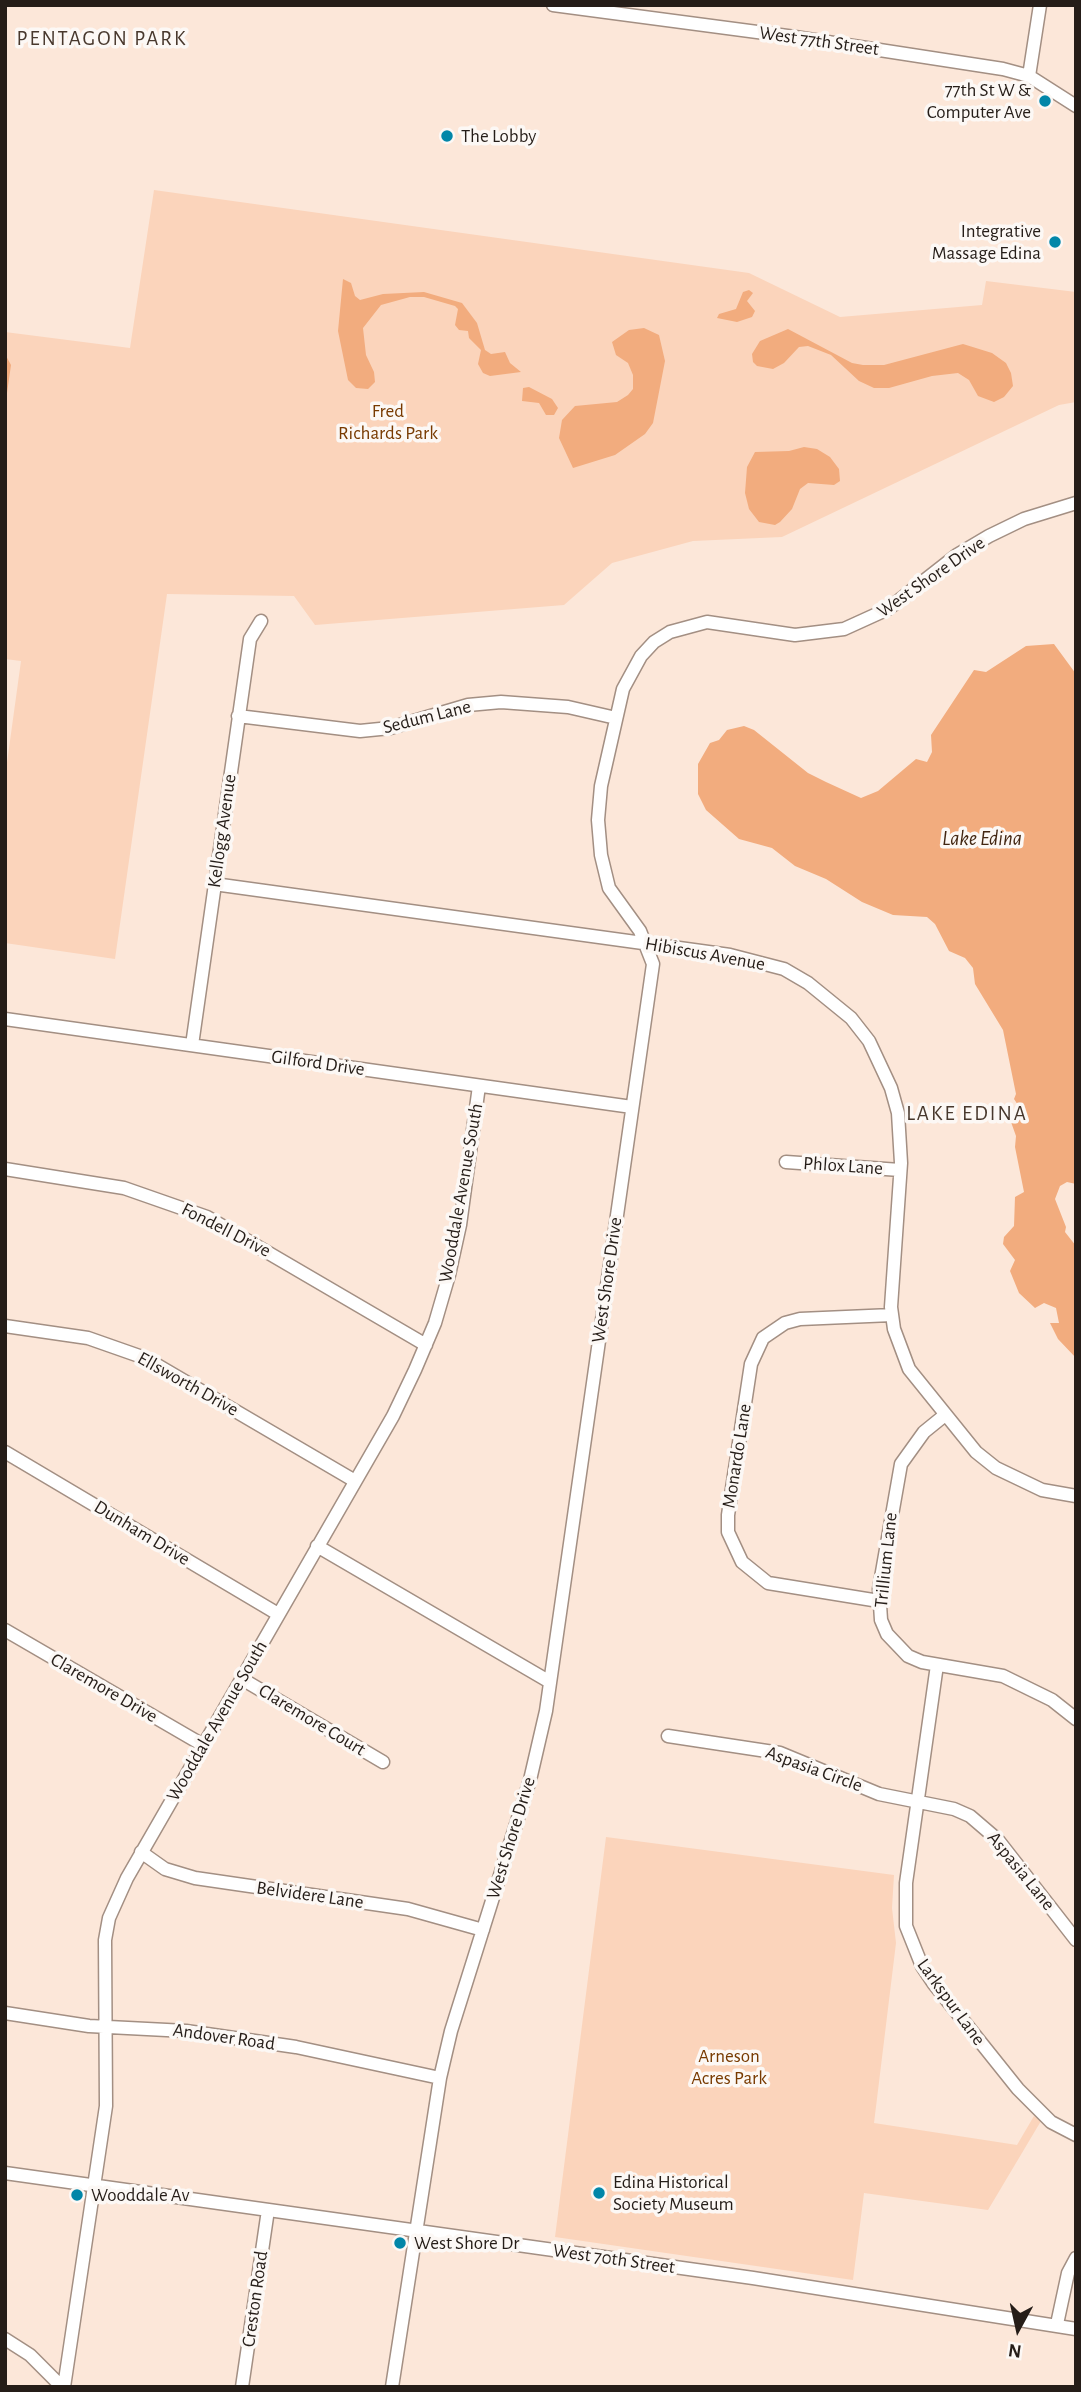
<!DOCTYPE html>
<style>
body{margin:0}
#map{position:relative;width:1081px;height:2392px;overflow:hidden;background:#fce7d9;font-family:"Alegreya Sans",sans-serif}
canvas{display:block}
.frame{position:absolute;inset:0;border:7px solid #251d18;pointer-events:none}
.north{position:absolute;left:983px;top:2294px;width:70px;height:70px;-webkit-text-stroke:5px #fcf8f5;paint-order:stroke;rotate:188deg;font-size:19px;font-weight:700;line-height:28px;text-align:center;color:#251d18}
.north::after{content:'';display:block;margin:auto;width:24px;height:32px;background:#251d18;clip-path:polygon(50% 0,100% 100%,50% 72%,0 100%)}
</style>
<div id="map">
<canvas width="1081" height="2392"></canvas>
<div class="frame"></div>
<div class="north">N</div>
</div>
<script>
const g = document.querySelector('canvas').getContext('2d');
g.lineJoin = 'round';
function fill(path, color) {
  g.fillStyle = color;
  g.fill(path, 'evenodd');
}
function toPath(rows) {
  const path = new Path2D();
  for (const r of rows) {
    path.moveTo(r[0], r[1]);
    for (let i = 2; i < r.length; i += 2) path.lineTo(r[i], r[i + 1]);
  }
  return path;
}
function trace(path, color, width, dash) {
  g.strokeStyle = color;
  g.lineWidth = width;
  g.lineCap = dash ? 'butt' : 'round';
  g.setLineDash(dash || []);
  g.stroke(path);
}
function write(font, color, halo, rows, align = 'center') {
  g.font = font + ' "Alegreya Sans",sans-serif';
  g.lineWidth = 7;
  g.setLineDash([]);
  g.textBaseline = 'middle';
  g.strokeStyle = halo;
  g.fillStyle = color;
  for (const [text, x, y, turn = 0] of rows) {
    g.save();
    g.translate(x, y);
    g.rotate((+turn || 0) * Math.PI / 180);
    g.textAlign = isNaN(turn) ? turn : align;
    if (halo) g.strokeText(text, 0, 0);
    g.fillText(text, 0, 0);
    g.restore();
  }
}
fill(toPath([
 [154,190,749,273,840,317,982,305,986,281,1076,292,1076,402,1059,405,782,537,693,541,612,563,564,605,315,625,294,596,167,594,115,959,5,943,5,777,21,661,5,659,5,332,130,348],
 [606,1837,894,1875,892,1908,896,1943,874,2123,1017,2145,1034,2116,1041,2121,988,2210,864,2193,853,2280,555,2237]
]), '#fbd4bb');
fill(toPath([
 [343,279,351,283,355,296,360,300,383,294,424,292,462,303,477,323,485,350,491,354,505,352,510,363,521,372,490,376,483,373,478,364,481,350,469,338,468,331,459,330,455,325,458,309,455,306,424,297,410,297,381,305,363,328,366,355,374,372,375,382,368,389,356,388,348,380,338,331],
 [749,290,753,293,747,301,755,311,752,317,737,322,717,318,719,314,736,309,743,292],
 [644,328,659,335,665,361,653,423,645,434,615,455,573,468,559,438,562,420,575,406,617,402,628,395,633,389,633,375,628,363,616,355,612,342,629,330],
 [788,329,852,363,863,365,884,365,963,344,992,353,1006,363,1011,373,1013,386,1004,397,994,402,978,396,969,380,958,373,932,376,889,388,874,388,859,381,831,355,808,346,799,347,784,363,773,369,757,366,753,362,752,354,760,341],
 [5,354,11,365,5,407],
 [529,387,552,399,558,408,554,415,546,415,539,403,522,401,523,388],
 [804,447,817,449,830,457,839,469,840,481,834,485,808,483,800,489,792,509,780,522,775,525,759,522,749,509,745,493,747,467,755,452,789,451],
 [1054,644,1076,674,1076,1184,1067,1182,1060,1186,1055,1199,1066,1227,1065,1232,1076,1246,1076,1358,1058,1339,1050,1323,1059,1323,1056,1308,1044,1303,1035,1308,1019,1293,1010,1271,1015,1260,1003,1244,1004,1237,1014,1226,1015,1197,1024,1192,1015,1147,1016,1136,1011,1122,1018,1105,1014,1099,1016,1094,1003,1030,975,984,973,968,965,958,949,951,935,924,927,917,893,915,862,902,826,879,795,866,772,848,739,839,706,810,698,794,698,764,710,743,719,740,727,730,744,726,754,730,808,773,826,782,861,798,878,791,916,759,927,762,932,752,931,735,974,670,986,672,1026,646]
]), '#f2ac7e');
const minor = toPath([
 [553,5,795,37,1003,69,1029,76,1076,106],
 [1029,76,1040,5],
 [238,716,360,731,390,728,468,705,501,702,568,707,616,718],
 [214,884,730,955,784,969,808,983,851,1018,869,1041,891,1088,898,1113,901,1163,891,1307,894,1329,909,1369,976,1452,996,1468,1042,1490,1076,1496],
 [5,1019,632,1107],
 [192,1045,250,639,261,621],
 [786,1162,900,1170],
 [5,1169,124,1188,207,1217,426,1345],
 [5,1326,88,1338,145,1358,355,1481],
 [945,1415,924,1432,901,1464,879,1589,881,1620,887,1634,908,1656,922,1662,1003,1676,1052,1700,1076,1719],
 [5,1452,278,1614],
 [317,1546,550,1682],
 [879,1601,768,1583,742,1562,728,1532,728,1515,751,1364,763,1338,785,1323,800,1319,892,1315],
 [5,1630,203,1745],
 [937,1665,906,1883,906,1926,922,1966,934,1984,1018,2089,1051,2122,1076,2135],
 [242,1679,383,1762],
 [668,1736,780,1753,879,1794,954,1809,970,1816,998,1840,1076,1940],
 [141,1852,165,1869,195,1878,408,1909,483,1930],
 [5,2013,89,2026,186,2031,296,2047,440,2078],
 [5,2173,753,2278,1076,2329],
 [1057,2324,1068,2273,1076,2258],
 [5,2339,30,2355,62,2387],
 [64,2387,106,2106,105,1940,109,1918,127,1878,393,1416,415,1370,435,1323,449,1275,460,1225,479,1086],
 [242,2387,268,2210],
 [392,2387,440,2078,451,2031,530,1780,546,1711,653,964,640,931,609,888,601,855,598,820,601,786,623,689,641,656,654,642,670,632,707,622,795,635,844,629,888,609,957,555,989,536,1024,519,1076,503]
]);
trace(minor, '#a38f83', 15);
trace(minor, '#fff', 12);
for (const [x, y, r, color] of [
 [1045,101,7,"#0286a8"],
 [447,136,7,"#0286a8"],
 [1055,242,7,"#0286a8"],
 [599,2193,7,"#0286a8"],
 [77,2195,7,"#0286a8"],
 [400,2243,7,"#0286a8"]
]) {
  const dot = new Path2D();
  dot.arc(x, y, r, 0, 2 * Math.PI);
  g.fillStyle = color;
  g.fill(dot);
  trace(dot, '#fcf8f5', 2.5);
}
write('19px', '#251d18', '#fcf8f5', [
 ["West 77th Street",819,41,8],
 ["West Shore Drive",931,577,-35],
 ["Sedum Lane",427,717,-14],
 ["Kellogg Avenue",222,831,-82],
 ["Hibiscus Avenue",705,954,10],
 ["Gilford Drive",318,1063,8],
 ["Phlox Lane",843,1166,4],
 ["Wooddale Avenue South",461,1193,-80],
 ["Fondell Drive",226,1230,27],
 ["West Shore Drive",607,1280,-82],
 ["Ellsworth Drive",188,1384,29],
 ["Monardo Lane",737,1456,-81],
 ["Dunham Drive",142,1533,31],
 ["Trillium Lane",886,1560,-84],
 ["Claremore Drive",104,1688,30],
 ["Claremore Court",312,1720,31],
 ["Wooddale Avenue South",217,1721,-60],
 ["Aspasia Circle",814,1769,20],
 ["West Shore Drive",511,1838,-73],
 ["Aspasia Lane",1021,1871,51],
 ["Belvidere Lane",310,1895,8],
 ["Larkspur Lane",951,2002,54],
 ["Andover Road",224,2037,8],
 ["West 70th Street",614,2259,8],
 ["Creston Road",255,2299,-82]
]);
write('19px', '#251d18', '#fcf8f5', [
 ["77th St W &",1031,90,"right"],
 ["Computer Ave",1031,112,"right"],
 ["The Lobby",461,136],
 ["Integrative",1041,231,"right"],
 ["Massage Edina",1041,253,"right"],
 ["Edina Historical",613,2182],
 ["Society Museum",613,2204],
 ["Wooddale Av",91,2195],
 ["West Shore Dr",414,2243]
], 'left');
write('19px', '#783a00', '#fcf8f5', [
 ["Fred",388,411],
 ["Richards Park",388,433],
 ["Arneson",729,2056],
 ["Acres Park",729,2078]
]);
g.letterSpacing = '2px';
write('21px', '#48382d', '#fcf8f5', [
 ["PENTAGON PARK",102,39],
 ["LAKE EDINA",967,1114]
]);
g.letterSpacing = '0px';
write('italic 21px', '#422612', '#fcf8f5', [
 ["Lake Edina",982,839]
]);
</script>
